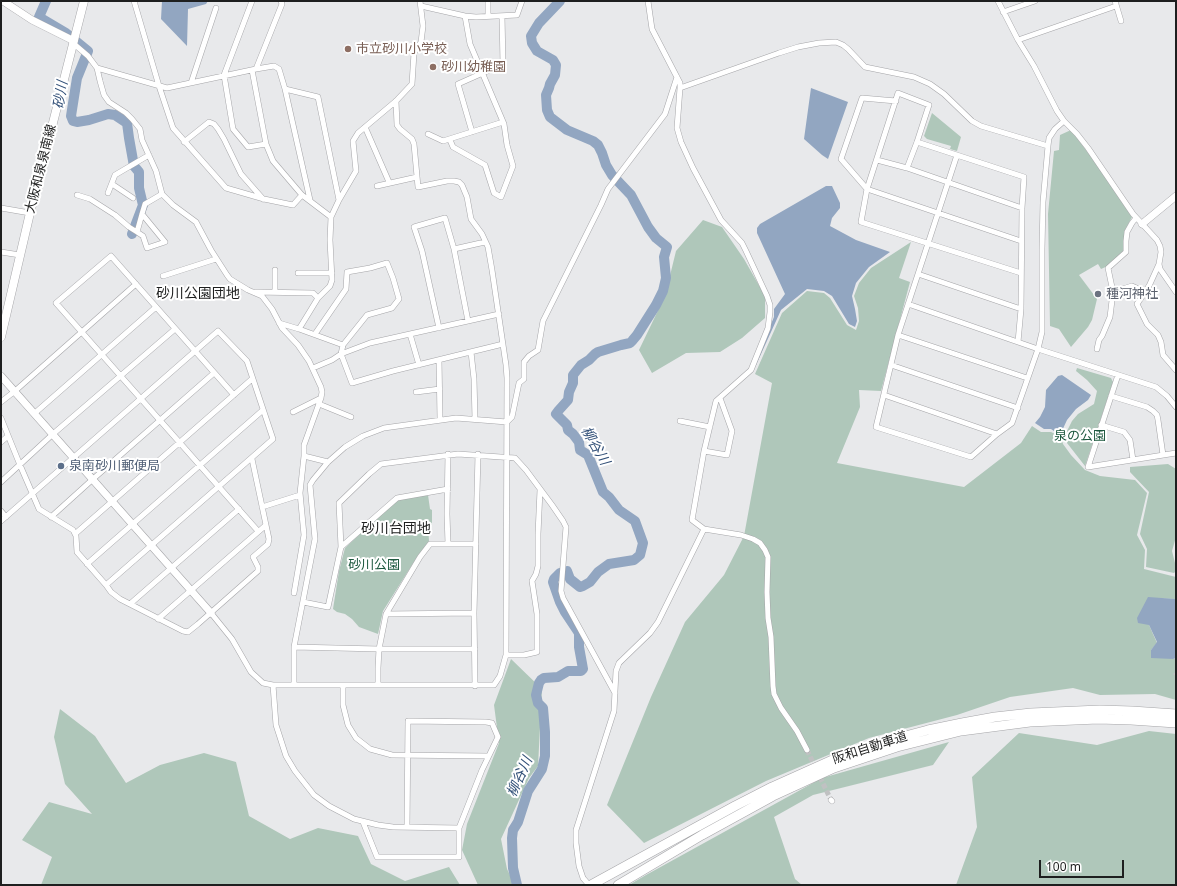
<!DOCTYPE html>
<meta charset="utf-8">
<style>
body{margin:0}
#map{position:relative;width:1177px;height:886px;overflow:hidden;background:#e8e9eb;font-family:"Noto Sans",sans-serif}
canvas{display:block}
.frame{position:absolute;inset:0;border:2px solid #1e1f1f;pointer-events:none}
.scale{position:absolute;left:1039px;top:860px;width:85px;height:18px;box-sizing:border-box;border:2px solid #1e1f1f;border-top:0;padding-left:5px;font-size:12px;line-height:14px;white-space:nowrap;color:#1e1f1f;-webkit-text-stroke:3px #fff;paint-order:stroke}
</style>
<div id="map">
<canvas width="1177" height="886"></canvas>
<div class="frame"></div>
<div class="scale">100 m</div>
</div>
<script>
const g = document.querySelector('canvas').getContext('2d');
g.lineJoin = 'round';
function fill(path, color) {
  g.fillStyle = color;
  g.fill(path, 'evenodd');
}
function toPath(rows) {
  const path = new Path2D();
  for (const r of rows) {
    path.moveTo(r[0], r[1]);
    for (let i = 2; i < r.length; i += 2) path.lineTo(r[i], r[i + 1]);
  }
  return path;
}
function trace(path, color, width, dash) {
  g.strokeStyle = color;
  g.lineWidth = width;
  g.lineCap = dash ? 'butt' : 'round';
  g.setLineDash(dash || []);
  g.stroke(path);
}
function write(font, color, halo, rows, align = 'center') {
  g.font = font + ' "Noto Sans","Noto Sans JP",sans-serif';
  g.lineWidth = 4;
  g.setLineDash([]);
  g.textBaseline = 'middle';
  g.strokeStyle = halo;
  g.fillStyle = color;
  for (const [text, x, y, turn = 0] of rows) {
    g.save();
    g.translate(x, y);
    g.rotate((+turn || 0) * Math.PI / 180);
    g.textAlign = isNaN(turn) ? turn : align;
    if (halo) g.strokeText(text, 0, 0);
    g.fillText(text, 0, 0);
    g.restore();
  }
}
fill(toPath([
 [932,113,961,137,957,151,950,149,951,146,927,139,924,136],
 [1071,130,1092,158,1132,217,1124,232,1124,250,1110,265,1101,269,1098,264,1079,275,1097,299,1092,320,1088,327,1071,347,1059,329,1050,326,1048,214,1054,151,1059,150,1060,135],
 [703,220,722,227,744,259,765,296,765,318,742,338,720,352,686,353,652,373,639,350,665,296,676,251],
 [911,242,899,278,910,282,881,391,859,390,860,407,837,463,964,487,1021,443,1032,426,1041,432,1051,432,1061,437,1063,444,1071,455,1085,470,1100,476,1135,480,1147,493,1137,535,1145,550,1144,569,1176,577,1176,599,1148,598,1149,625,1157,643,1151,650,1173,659,1176,658,1176,700,1155,694,1100,695,1073,688,1010,697,957,715,869,738,766,781,644,843,607,805,651,697,685,622,724,575,744,536,772,383,755,374,782,313,807,291,824,293,830,298,847,325,856,330,859,321,858,308,854,296,859,283,871,268],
 [1077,368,1111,378,1113,382,1085,466,1067,443,1065,435,1072,421,1078,414,1094,404,1097,391,1087,380,1076,371],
 [1168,464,1176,469,1176,537,1172,551,1176,567,1176,571,1174,573,1146,567,1147,549,1140,534,1149,492,1130,472,1130,467],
 [428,495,430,509,432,510,432,525,428,525,428,526,429,541,417,557,383,611,378,634,359,627,352,619,345,614,337,612,333,609,339,571,345,548,397,499],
 [511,659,542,689,538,766,529,778,501,839,507,869,515,885,478,885,462,850,467,824,499,743,494,705],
 [60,709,95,736,126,783,160,765,204,753,236,762,249,816,290,839,318,828,358,836,371,864,405,881,449,867,460,885,41,885,52,857,22,840,49,802,92,814,65,784,54,737],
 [1149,731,1176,734,1176,885,956,885,977,827,972,777,1019,733,1097,745],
 [949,742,933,765,813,795,774,817,795,879,802,885,629,885,646,875,822,778]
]), '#afc7ba');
fill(toPath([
 [162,1,208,1,206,4,188,9,187,46,161,19],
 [811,88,848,102,828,159,822,155,804,139],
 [826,186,832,186,840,203,840,208,832,218,830,226,856,240,890,252,869,267,856,283,852,296,855,309,857,321,855,327,849,324,832,296,824,291,807,289,781,310,756,365,754,364,774,317,774,309,785,294,757,233,757,228,760,224],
 [1062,375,1091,395,1088,400,1076,409,1067,420,1060,435,1051,429,1044,429,1035,423,1040,417,1045,407,1046,390,1058,376],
 [1148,597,1176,599,1176,658,1173,659,1151,658,1151,650,1157,642,1149,625,1138,623,1137,618]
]), '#92a6c1');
trace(toPath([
 [46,1,39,17,66,33,88,51,77,78,71,116,73,121,77,122,89,120,108,114,115,115,127,123,129,138,134,166,139,172,139,188,143,205,132,234],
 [517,885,513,868,512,838,513,830,518,822,528,791,542,769,545,756,545,732,543,708,538,703,536,695,539,683,541,680,544,678,558,677,568,671,581,671,583,669,579,647,579,633,565,612,560,602,553,582,554,579,560,573,567,571,570,579,580,587,583,586,590,582,598,572,609,564,634,560,640,555,643,543,635,521,619,510,609,497,603,492,588,455,580,450,579,442,573,434,568,430,567,425,556,414,559,410,568,400,569,392,573,383,573,375,581,365,589,360,595,354,598,352,621,345,630,343,632,341,637,335,656,305,663,291,666,278,664,257,667,247,656,238,648,227,631,195,612,175,606,165,602,153,598,145,593,141,567,130,550,117,547,110,546,95,549,88,550,84,555,75,556,65,553,60,537,51,532,43,531,36,539,23,560,1]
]), '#92a6c1', 10);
trace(toPath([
 [1176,673,1176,675],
 [807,750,831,800]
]), '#c0c1c2', 5, [5, 2.5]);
const street = toPath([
 [134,1,159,86,173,128,226,188,264,199,293,205,302,195],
 [252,1,224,75,233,129,248,147,266,144],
 [488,1,488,16],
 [648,1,652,29,680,83,680,88,677,128,681,142,693,168,721,220,742,243,746,251,767,296,770,305,770,312,768,328,751,370,716,401,704,451,692,520,704,529,741,535,753,539,760,543,765,550,768,557,767,592,768,618,771,637,773,686,774,694,781,708,797,731,807,750],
 [998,1,1018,40,1034,66,1057,111,1064,121,1077,134,1088,148,1133,214,1157,240,1160,246,1161,252,1159,264,1160,269,1176,292],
 [1115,1,1121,21],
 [421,6,465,16,470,44,504,124,507,145,513,166,501,197,494,193,485,165,453,147,450,140],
 [1003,12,1035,1],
 [465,16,476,17,517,15,522,1],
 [1018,40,1116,6],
 [74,44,88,56,97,68,100,81,104,95,109,102,126,113,132,119,140,129,142,140,156,171,162,194,173,205,196,222,211,250,227,275,230,279,248,290,262,296,272,309,282,328,298,345,309,361,321,387,322,392,321,398,304,445,304,456,328,462],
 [97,68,167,88,256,69,274,66,279,69,285,89,310,200],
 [256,69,282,4,281,1],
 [252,70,266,144,273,161,302,195,331,217],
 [191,83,216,8],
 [680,88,779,53,798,47,819,43,836,42,843,45,848,49,865,67,914,77,930,84,944,94,972,121,981,126,1048,146],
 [285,89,318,97,339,200],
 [896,101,862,98,841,159,867,189,1021,241],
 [1064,121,1055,129,1049,138,1048,146,1043,202,1042,249,1042,332,1038,349,1156,387,1167,396,1176,407],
 [365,127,389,182],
 [472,132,458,84,503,64,502,16],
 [428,134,443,141,503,122],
 [184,142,209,122,214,124,218,129,224,139,241,174,263,199],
 [917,142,1024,177,1022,208,1021,309,1018,342],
 [877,160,907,168,1022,208],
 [907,168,917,142,929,105,898,93,867,189,861,222,1021,273],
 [112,184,133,198],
 [377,186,417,177],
 [108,193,115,175,149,155],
 [77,195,90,199,115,215,129,227,137,232],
 [1,208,30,213],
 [142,214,165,242,147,248,143,236,137,232,142,214,145,204,162,194],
 [454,249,485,242],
 [1,252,20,255],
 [1159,264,1149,286,1137,304,1147,324,1158,335,1161,342,1163,355,1176,370],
 [298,273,332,273],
 [918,274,1021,309],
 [163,276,216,259],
 [255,292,313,293,318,298],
 [275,292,275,270],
 [1113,292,1132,286,1145,292],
 [908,304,1038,349,1012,423,997,434,971,457,876,427,898,335,957,155],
 [279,323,299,329],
 [439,328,422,251,414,227,445,218,454,249,468,321],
 [315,334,346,289,347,272,370,268,387,263,393,278,399,299,392,308,367,315,343,345,341,354,352,383,393,371,503,344],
 [410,334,419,365],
 [898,335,1027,378],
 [343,345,299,329,318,298,330,286,332,280,330,240,331,217,339,200,356,171,353,141,358,133,396,101,412,84,414,53,421,42,423,26,420,1],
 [1097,349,1099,340,1102,336,1110,317,1113,292,1108,268,1126,252,1126,241,1127,232,1132,223,1136,218],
 [471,352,474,379,475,419],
 [439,360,440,419],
 [891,365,1018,408],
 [313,368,332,360,341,354,370,343,499,314],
 [1118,375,1088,467,1176,453],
 [416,392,440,389],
 [234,395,111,256,56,303,258,531],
 [884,395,997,434],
 [1111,396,1147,407,1153,411,1157,415,1158,420,1163,455],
 [1,402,15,391,136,284],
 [319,404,351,417],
 [293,412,321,398],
 [35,413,156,307],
 [1,418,20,465,39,509,73,530,76,536,77,552,106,585,111,592,120,599,183,631,188,632,198,624,258,571,258,567,253,557,268,544,269,539,266,525],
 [680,421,710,427],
 [507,422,512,417,519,383,524,379,524,362,529,356,538,350,543,321,601,205,608,189,665,114,677,77],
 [1101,425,1124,432,1130,440,1133,460],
 [1,442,8,436],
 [704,451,727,455,732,431,720,398],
 [1,482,53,434,175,329],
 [262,507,300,495],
 [1,511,6,517],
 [51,517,93,479,214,373],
 [1,521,218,331,247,361,273,439,106,585],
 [75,534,252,379],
 [448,544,447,514,448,454],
 [341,547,397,498,448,489],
 [87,564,263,410],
 [294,593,304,535,300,493,304,456],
 [303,602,328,607,341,547,339,503,369,474,381,464,458,454,515,458,526,470,552,505,563,521,566,527,561,591,563,598,615,693],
 [130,604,239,509],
 [211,613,232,639,251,672,263,683,273,685,494,685,500,676,506,655,507,378,506,365,492,270,488,247,482,234,471,219,467,197,462,185,459,182,454,181,447,181,418,187,414,144,412,139,400,129,397,125,396,101],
 [386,614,474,613],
 [158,619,266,525,252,459],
 [294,647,379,649,475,649],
 [506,655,524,655,537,652,537,614,532,581,536,574,538,566,538,534,540,490],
 [273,685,276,725,286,756,295,771,314,795,329,806,354,819,378,825,393,827,459,828],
 [294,685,294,647,315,539,310,485,313,480,328,462,345,447,363,436,384,428,456,418,507,422],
 [343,685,343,705,348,725,356,738,365,745,370,749,392,755,488,756],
 [378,685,378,668,379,649,386,614,420,557,430,544,476,544],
 [475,686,474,613,478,454],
 [831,800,832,801],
 [363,822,377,857,459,857,459,828,482,770,498,737,492,723,486,722,408,721,407,827],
 [589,885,583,878,579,866,576,843,576,830,614,711,616,671,619,663,650,633,658,622,704,529]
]);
const secondary = toPath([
 [3,1,32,20,74,41],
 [1142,224,1176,196],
 [1,376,211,613]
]);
const primary = toPath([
 [1,337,30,213,84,1]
]);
const highway = toPath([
 [591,885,735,806,772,787,830,761,863,749,894,739,928,730,962,723,995,717,1031,713,1100,710,1132,711,1176,714],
 [618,885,702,835,773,796,834,768,897,747,961,731,1030,722,1098,719,1131,720,1176,723]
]);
trace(street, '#a5a5a8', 6);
trace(secondary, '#a5a5a8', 8);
trace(primary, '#a5a5a8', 9);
trace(highway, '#a5a5a8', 10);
trace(street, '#fff', 5);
trace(secondary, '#fff', 7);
trace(primary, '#fff', 8);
trace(highway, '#fff', 9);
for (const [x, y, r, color] of [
 [348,49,4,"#8d6e63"],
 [433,67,4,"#8d6e63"],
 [1098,294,4,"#6b7280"],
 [61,466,4,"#5c6f8a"]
]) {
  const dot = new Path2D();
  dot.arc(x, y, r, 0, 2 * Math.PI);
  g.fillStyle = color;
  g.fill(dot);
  trace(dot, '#fff', 1.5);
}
write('13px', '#785e54', '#fff', [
 ["市立砂川小学校",356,49],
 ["砂川幼稚園",441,67]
], 'left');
write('13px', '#1e1f1f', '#fff', [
 ["大阪和泉泉南線",41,169,-76],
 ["阪和自動車道",870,748,-18]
]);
write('13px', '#5b616d', '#fff', [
 ["種河神社",1106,294]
], 'left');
write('13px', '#1c583e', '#fff', [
 ["泉の公園",1080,436],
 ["砂川公園",374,565]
]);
write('13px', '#4e5e75', '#fff', [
 ["泉南砂川郵便局",69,466]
], 'left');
write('italic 14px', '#325078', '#fff', [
 ["砂川",61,95,-81],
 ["柳谷川",595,446,60],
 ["柳谷川",520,777,-66]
]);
write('14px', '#1e1f1f', '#fff', [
 ["砂川公園団地",198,294],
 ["砂川台団地",396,529]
]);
</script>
